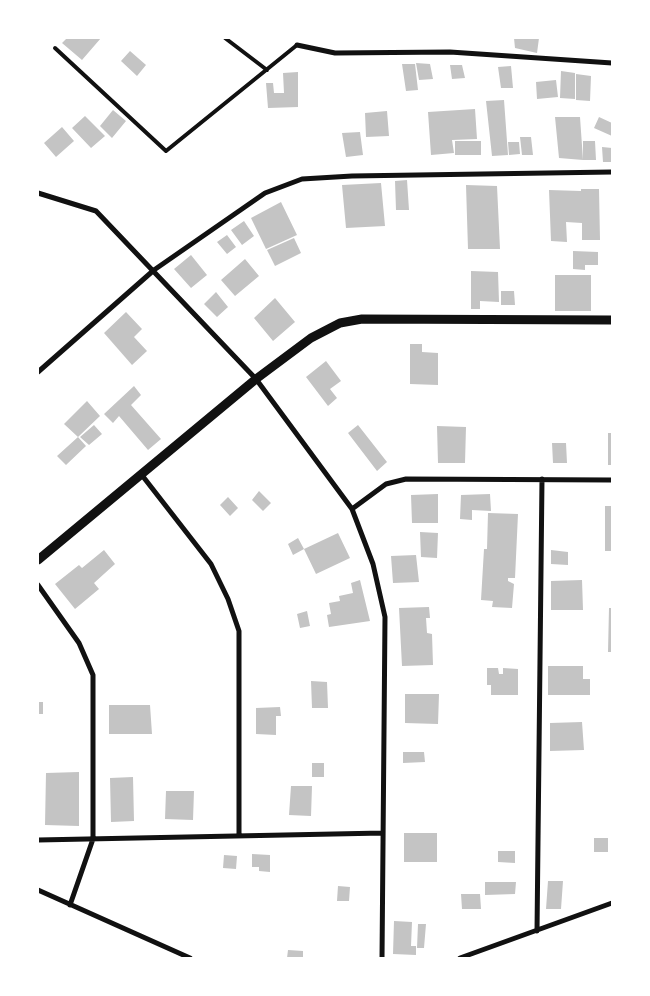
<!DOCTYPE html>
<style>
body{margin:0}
#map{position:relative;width:650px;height:996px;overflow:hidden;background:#fff;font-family:Figtree,sans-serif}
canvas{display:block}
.frame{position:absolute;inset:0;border:39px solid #fff;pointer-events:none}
</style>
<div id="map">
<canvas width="650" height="996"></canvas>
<div class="frame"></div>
</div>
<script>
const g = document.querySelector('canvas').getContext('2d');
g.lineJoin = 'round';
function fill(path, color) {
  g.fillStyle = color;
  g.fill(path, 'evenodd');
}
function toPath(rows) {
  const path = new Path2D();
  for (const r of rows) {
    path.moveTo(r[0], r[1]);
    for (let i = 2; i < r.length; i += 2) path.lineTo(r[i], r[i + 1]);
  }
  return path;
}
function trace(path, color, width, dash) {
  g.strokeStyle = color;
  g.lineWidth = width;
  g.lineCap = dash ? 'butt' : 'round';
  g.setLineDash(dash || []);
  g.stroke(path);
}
fill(toPath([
 [67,38,101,38,82,60,62,43],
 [514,38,539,38,537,53,515,48],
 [130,51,146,65,137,76,121,61],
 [416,63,430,64,433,79,419,80],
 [402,64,415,64,418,90,406,91],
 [450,65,462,65,465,78,452,79],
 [511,66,513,88,501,88,498,67],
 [561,71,575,73,575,99,560,98],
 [298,72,298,107,268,108,266,83,273,83,274,93,284,93,283,73],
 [576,74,591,76,590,101,576,100],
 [556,80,558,97,537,99,536,82],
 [504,100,508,155,492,156,486,101],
 [475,109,477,139,452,140,454,153,431,155,428,112],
 [113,110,126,121,112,138,100,126],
 [387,111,389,136,366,137,365,113],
 [85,116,105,136,91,148,72,128],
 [555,117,580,117,583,160,559,158],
 [599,117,612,123,612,136,594,128],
 [62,127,74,141,56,157,44,143],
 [360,132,363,155,346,157,342,133],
 [520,137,531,137,533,155,522,155],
 [455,141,481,141,481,155,455,155],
 [583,141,595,141,596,160,583,160],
 [508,142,519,142,520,154,509,155],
 [602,147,612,148,612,162,603,162],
 [407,180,409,210,396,210,395,181],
 [381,183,385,226,346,228,342,185],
 [466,185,497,186,500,249,468,249],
 [581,189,599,189,600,240,582,240,582,223,566,222,567,242,551,241,549,190,581,191],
 [281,202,297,235,266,249,251,218],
 [244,221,254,236,242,245,231,230],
 [227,235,236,247,227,254,217,242],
 [294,238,301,253,275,266,267,250],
 [573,251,598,252,598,265,585,265,585,270,573,269],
 [191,255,207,275,191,288,174,269],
 [245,259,259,276,235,296,221,280],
 [471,271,498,272,499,302,480,301,480,309,471,309],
 [555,275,591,275,591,311,555,311],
 [501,291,514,291,515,305,501,305],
 [216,292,228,307,217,317,204,304],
 [275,298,295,322,273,341,254,318],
 [126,312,142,329,134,337,147,351,132,365,104,333],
 [410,344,422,344,422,352,438,353,438,385,410,384],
 [326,361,341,381,330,389,337,398,328,406,306,377],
 [134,386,141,395,131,405,161,439,148,450,119,416,113,423,104,414],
 [87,401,100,416,78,437,64,424],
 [94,425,102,434,89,445,80,437],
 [358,425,387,462,377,471,348,433],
 [437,426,466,427,465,463,438,463],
 [608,433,612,433,612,465,608,465],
 [78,437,86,446,66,465,57,456],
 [552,443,566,443,567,463,553,463],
 [259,491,271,503,263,511,252,500],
 [438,494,438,523,412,523,411,495],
 [490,494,491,511,472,510,472,520,460,519,461,495],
 [228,497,238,508,230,516,220,505],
 [605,506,612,506,612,551,605,551],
 [488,513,518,514,515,578,508,578,508,581,514,584,512,608,492,607,493,601,481,600,484,549,487,549],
 [420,532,438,533,437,558,421,557],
 [338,533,350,558,316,574,304,549],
 [298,538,304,549,293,555,288,544],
 [104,550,115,564,94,583,99,589,75,609,55,584,79,565,82,568],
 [551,550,568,552,568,565,551,564],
 [416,555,419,582,393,583,391,556],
 [360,580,370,621,329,627,327,615,331,614,329,603,340,601,339,596,353,593,351,583],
 [582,580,583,610,551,610,551,581],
 [429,607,430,618,426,618,427,633,432,634,433,665,402,666,399,608],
 [609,608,612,608,612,652,608,652],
 [307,611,310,626,300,628,297,614],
 [548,666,583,666,583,679,590,679,590,695,548,695],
 [487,668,498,668,499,674,503,674,503,668,518,669,518,695,491,695,491,685,487,685],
 [311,681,327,682,328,708,312,708],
 [405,694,439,694,438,724,405,723],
 [38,702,43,702,43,714,38,714],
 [109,705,150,705,152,734,109,734],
 [280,707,281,716,276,716,276,735,256,734,256,708],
 [582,722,584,750,550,751,550,723],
 [403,752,424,752,425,762,403,763],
 [312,763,324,763,324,777,312,777],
 [79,772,79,826,45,825,46,773],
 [133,777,134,821,111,822,110,778],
 [291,786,312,786,311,816,289,815],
 [166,791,194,791,193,820,165,819],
 [404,833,437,833,437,862,404,862],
 [594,838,608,838,608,852,594,852],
 [498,851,515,851,515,863,498,862],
 [252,854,270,855,270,872,259,871,259,867,252,867],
 [224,855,237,856,236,869,223,868],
 [548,881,563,881,561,909,546,909],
 [485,882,516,882,515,894,485,895],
 [338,886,350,887,349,901,337,901],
 [461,894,480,894,481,909,462,909],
 [394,921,412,922,411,946,416,946,416,955,393,954],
 [418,924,426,924,424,948,417,948],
 [288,950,303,951,303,958,287,958]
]), '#c4c4c4');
trace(toPath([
 [225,38,267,70],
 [55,48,166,151,297,45]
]), '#111', 4);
trace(toPath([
 [297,45,335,53,450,52,612,63],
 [38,193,96,211,256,379,352,509,373,564,385,617,382,958],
 [38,372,154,270,265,193,302,179,352,176,612,172],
 [141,474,211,564,228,599,239,631,239,836],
 [352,509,386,484,406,479,612,480],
 [38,585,79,643,93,675,93,839,70,905],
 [38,840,383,833],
 [38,890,190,958],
 [537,931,542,479],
 [460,958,612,903]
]), '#111', 5);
trace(toPath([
 [38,560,256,379,311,338,340,323,362,319,612,320]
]), '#111', 9);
</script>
